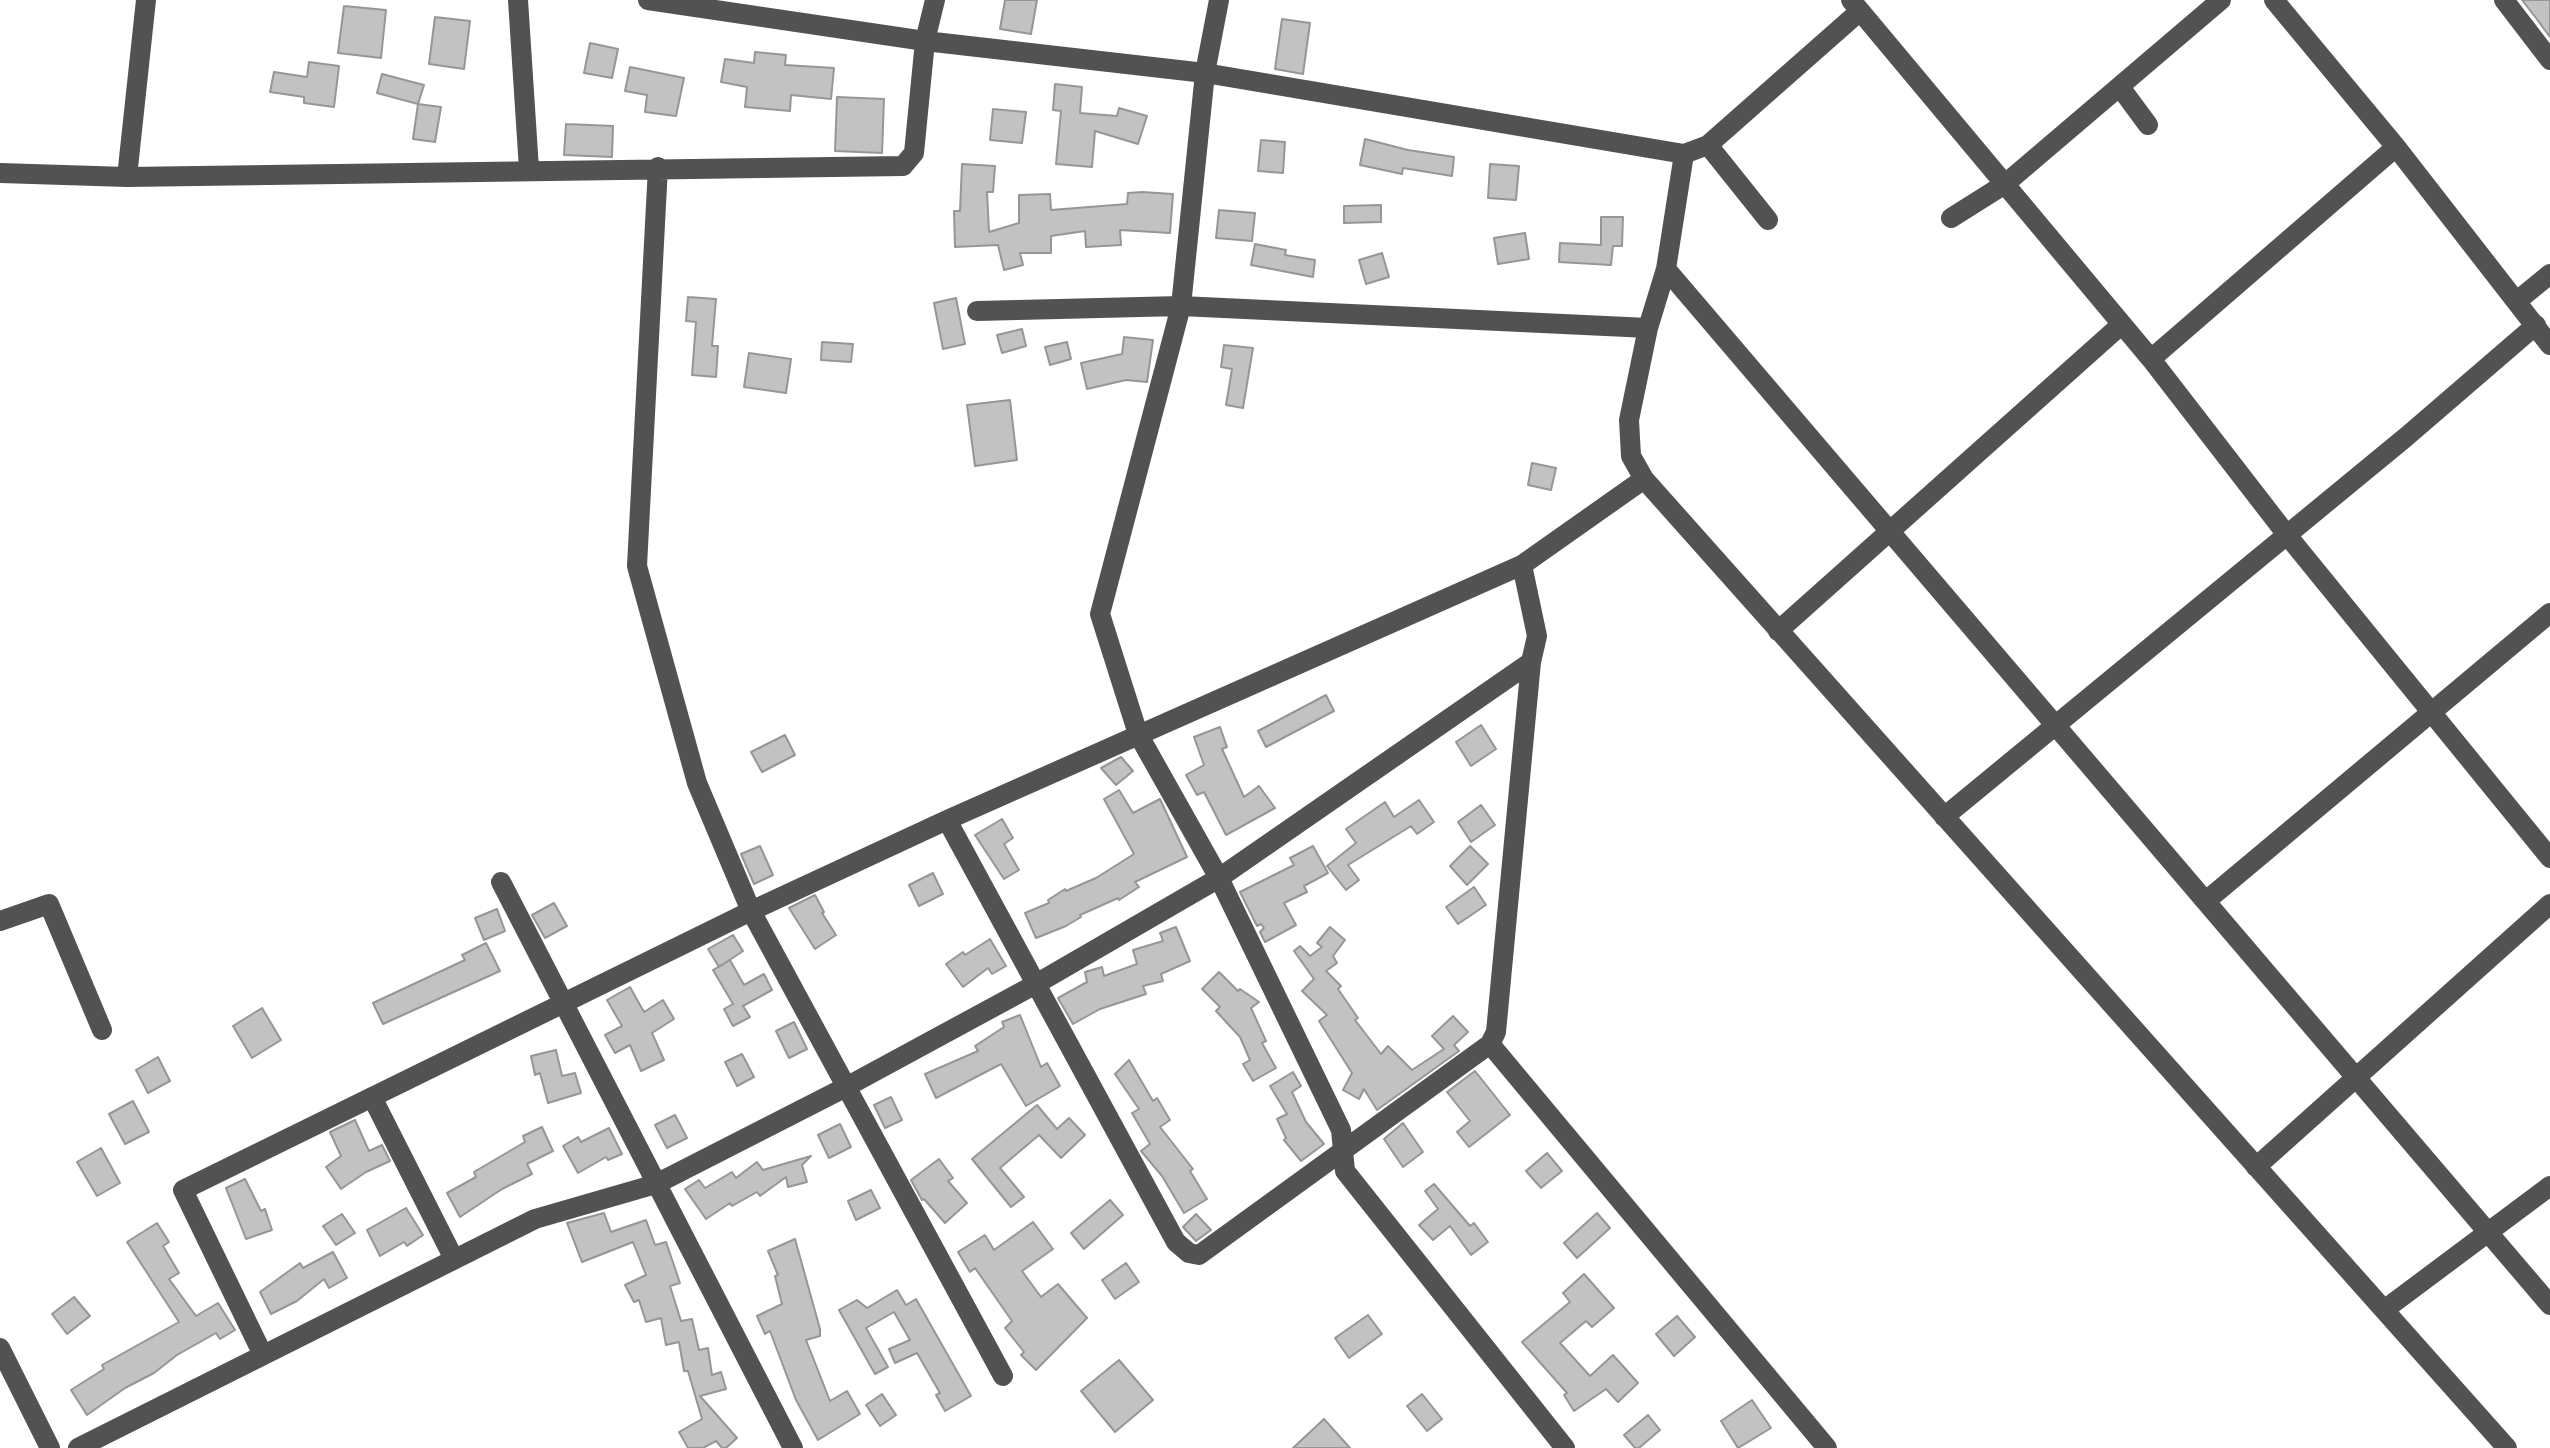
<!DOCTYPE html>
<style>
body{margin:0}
canvas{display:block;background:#fff}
</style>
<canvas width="2550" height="1448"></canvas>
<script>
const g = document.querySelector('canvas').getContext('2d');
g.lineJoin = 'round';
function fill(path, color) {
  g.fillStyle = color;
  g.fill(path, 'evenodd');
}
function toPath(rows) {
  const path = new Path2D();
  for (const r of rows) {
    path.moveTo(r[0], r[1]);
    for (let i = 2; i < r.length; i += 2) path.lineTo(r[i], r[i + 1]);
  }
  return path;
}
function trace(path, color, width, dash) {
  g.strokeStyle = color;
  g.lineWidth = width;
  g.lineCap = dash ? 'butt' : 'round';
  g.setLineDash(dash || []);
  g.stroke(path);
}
const building = toPath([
 [1005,0,1037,0,1031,34,1000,29,1005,0],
 [2522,0,2550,0,2550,37,2536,18,2522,0],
 [344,6,386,10,381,58,338,53,344,6],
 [435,17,470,21,464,69,429,64,435,17],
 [1282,19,1310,23,1303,74,1275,69,1282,19],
 [590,43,618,49,612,78,584,73,590,43],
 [755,52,786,55,785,65,834,68,831,99,791,95,790,111,745,107,747,87,721,82,725,59,754,63,755,52],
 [309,62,339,66,334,107,304,103,304,97,270,92,274,72,307,77,309,62],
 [630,67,684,78,676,116,645,112,647,95,625,91,630,67],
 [382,74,424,85,418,104,377,93,382,74],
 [1055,84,1082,87,1080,113,1117,116,1119,108,1147,116,1138,144,1095,131,1092,167,1056,164,1061,111,1053,110,1055,84],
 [837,97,884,99,882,153,835,151,837,97],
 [418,104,441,107,435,142,413,139,418,104],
 [993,109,1026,112,1022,143,990,140,993,109],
 [566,124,613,126,612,157,564,155,566,124],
 [1365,139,1408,150,1454,157,1452,176,1403,168,1402,174,1360,165,1365,139],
 [1261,140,1285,142,1283,173,1258,171,1261,140],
 [962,164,995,166,993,192,987,192,989,232,1019,223,1019,195,1050,194,1051,210,1127,204,1128,193,1142,192,1173,194,1170,233,1120,230,1121,245,1086,247,1085,231,1051,236,1051,253,1020,253,1023,265,1004,270,998,245,955,247,954,211,960,211,962,164],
 [1490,164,1519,166,1516,200,1488,198,1490,164],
 [1381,205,1381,222,1344,223,1344,206,1381,205],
 [1219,210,1255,213,1252,241,1216,238,1219,210],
 [1601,217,1623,217,1622,246,1613,246,1611,265,1559,262,1560,243,1601,245,1601,217],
 [1525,233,1529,259,1498,264,1494,238,1525,233],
 [1255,244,1286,250,1285,255,1315,260,1313,277,1251,265,1255,244],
 [1382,253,1389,277,1366,284,1359,260,1382,253],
 [688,297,716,299,712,346,718,346,716,377,692,375,696,322,686,321,688,297],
 [956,298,965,344,943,349,934,303,956,298],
 [1022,329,1026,346,1002,353,997,335,1022,329],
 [1124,337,1153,340,1147,382,1126,380,1087,389,1081,363,1122,354,1124,337],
 [822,342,853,344,851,362,821,360,822,342],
 [1067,342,1071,359,1050,365,1045,347,1067,342],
 [1224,345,1253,348,1243,408,1226,405,1232,369,1221,367,1224,345],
 [749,353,791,359,786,393,744,387,749,353],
 [1010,400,1017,460,975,466,967,405,1010,400],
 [1532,463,1556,468,1551,490,1528,485,1532,463],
 [1326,695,1334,711,1266,747,1258,731,1326,695],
 [1481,725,1496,749,1471,766,1456,742,1481,725],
 [1220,727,1227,747,1222,749,1244,797,1259,786,1275,808,1226,835,1204,792,1197,795,1186,775,1204,765,1194,737,1220,727],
 [785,735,795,755,762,772,751,752,785,735],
 [1121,757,1133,771,1116,785,1101,768,1121,757],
 [1119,790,1133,813,1160,799,1187,857,1135,882,1139,887,1119,900,1118,898,1080,915,1081,917,1066,926,1036,938,1025,913,1049,903,1048,900,1065,889,1066,891,1096,878,1134,854,1104,799,1119,790],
 [1419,800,1434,822,1417,834,1411,826,1348,865,1359,880,1346,890,1327,866,1356,843,1346,829,1385,802,1394,817,1419,800],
 [1481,805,1495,825,1471,842,1458,822,1481,805],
 [1002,819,1013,838,1004,844,1019,870,1004,879,975,835,1002,819],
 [760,846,773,875,754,884,741,854,760,846],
 [1313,846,1328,873,1304,886,1307,892,1284,903,1296,925,1265,942,1260,932,1264,928,1261,924,1257,926,1240,892,1294,865,1290,858,1313,846],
 [1470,846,1488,864,1467,885,1450,866,1470,846],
 [933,873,943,894,919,906,909,885,933,873],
 [1474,887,1486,905,1458,924,1446,907,1474,887],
 [815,895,824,912,822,913,836,935,815,949,789,908,815,895],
 [554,903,567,926,545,938,532,915,554,903],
 [497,909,505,931,484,940,475,918,497,909],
 [1176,927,1190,961,1161,974,1163,981,1143,986,1146,994,1100,1009,1073,1024,1058,998,1087,982,1085,972,1102,967,1104,976,1137,964,1133,950,1163,941,1160,933,1176,927],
 [1330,927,1345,940,1333,956,1337,963,1326,971,1341,986,1338,989,1358,1018,1355,1020,1381,1054,1388,1046,1412,1070,1444,1049,1432,1036,1453,1016,1468,1032,1454,1045,1459,1051,1377,1110,1364,1089,1359,1099,1343,1090,1352,1073,1319,1021,1327,1015,1302,991,1314,979,1294,951,1300,946,1310,956,1322,947,1317,943,1330,927],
 [733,935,743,951,719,967,708,949,733,935],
 [990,939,1006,966,992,974,988,968,963,987,946,964,963,952,965,955,990,939],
 [486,943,500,971,383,1024,373,1003,465,960,462,955,486,943],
 [730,960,744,985,764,974,772,990,743,1006,750,1017,733,1026,724,1009,733,1004,713,970,730,960],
 [1219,972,1238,991,1240,989,1259,1002,1251,1008,1266,1041,1262,1043,1276,1068,1253,1081,1243,1064,1250,1060,1240,1037,1216,1011,1220,1007,1202,989,1219,972],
 [630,987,644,1012,663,1000,674,1019,652,1033,664,1060,641,1071,630,1045,615,1053,605,1035,622,1026,607,1000,630,987],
 [262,1008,281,1040,252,1058,233,1026,262,1008],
 [1020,1015,1041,1067,1047,1063,1060,1086,1026,1106,1001,1064,936,1098,925,1074,978,1051,975,1046,1004,1027,1002,1022,1020,1015],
 [794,1022,807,1049,789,1058,776,1031,794,1022],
 [556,1050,562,1076,575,1073,581,1093,548,1103,540,1073,535,1075,531,1056,556,1050],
 [742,1054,754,1077,737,1086,725,1062,742,1054],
 [158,1057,170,1081,148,1093,136,1070,158,1057],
 [1129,1060,1153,1101,1157,1098,1170,1120,1160,1127,1193,1169,1190,1171,1207,1199,1184,1213,1162,1176,1141,1151,1150,1144,1132,1113,1139,1109,1115,1074,1129,1060],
 [1475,1071,1510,1115,1469,1147,1457,1132,1470,1121,1447,1092,1475,1071],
 [1293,1072,1301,1086,1292,1092,1306,1122,1324,1144,1301,1161,1284,1140,1286,1138,1277,1119,1287,1114,1270,1086,1293,1072],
 [891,1097,902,1120,885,1128,874,1105,891,1097],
 [133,1101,149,1132,125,1144,109,1114,133,1101],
 [1037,1105,1057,1129,1069,1118,1085,1135,1061,1158,1039,1135,1000,1168,1024,1197,1011,1207,972,1159,1037,1105],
 [675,1115,687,1138,667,1148,655,1125,675,1115],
 [355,1120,369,1151,382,1145,390,1161,366,1172,341,1189,326,1167,341,1156,330,1132,355,1120],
 [1403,1123,1423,1152,1403,1167,1384,1139,1403,1123],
 [840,1124,851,1147,829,1158,818,1135,840,1124],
 [542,1127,553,1151,527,1164,532,1174,502,1189,460,1217,447,1193,476,1177,474,1172,525,1142,523,1136,542,1127],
 [609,1128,622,1154,608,1160,606,1157,578,1173,563,1146,578,1137,581,1142,609,1128],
 [101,1148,120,1183,97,1196,77,1162,101,1148],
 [1547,1153,1562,1171,1541,1188,1526,1171,1547,1153],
 [811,1156,802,1165,807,1182,788,1187,786,1177,760,1196,757,1192,732,1206,730,1203,706,1219,685,1189,699,1180,705,1188,732,1172,736,1178,757,1162,763,1170,811,1156],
 [939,1159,953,1178,948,1181,967,1203,945,1223,924,1199,922,1200,911,1180,939,1159],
 [245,1179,261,1211,265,1209,272,1230,246,1239,226,1188,245,1179],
 [1434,1184,1470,1226,1474,1223,1488,1242,1471,1255,1450,1226,1433,1240,1419,1225,1438,1209,1425,1191,1434,1184],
 [871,1190,880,1208,856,1220,848,1201,871,1190],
 [1110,1200,1123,1215,1084,1249,1071,1233,1110,1200],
 [406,1208,423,1235,407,1246,404,1242,380,1256,367,1230,406,1208],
 [604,1213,611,1232,646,1220,655,1245,666,1242,680,1283,670,1286,681,1321,692,1319,699,1350,708,1348,712,1375,721,1372,726,1389,700,1396,737,1438,726,1448,722,1448,716,1441,703,1448,688,1448,679,1432,702,1419,688,1371,684,1371,679,1342,666,1345,661,1318,646,1322,639,1300,634,1302,625,1285,646,1275,633,1242,582,1262,567,1223,604,1213],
 [1597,1213,1610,1228,1577,1258,1564,1243,1597,1213],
 [342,1214,355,1233,336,1245,323,1226,342,1214],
 [1196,1214,1211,1230,1196,1241,1183,1227,1196,1214],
 [1033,1222,1053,1249,1022,1271,1041,1297,1058,1284,1087,1318,1036,1370,1021,1355,1024,1352,1005,1328,1012,1321,975,1268,970,1272,958,1252,985,1235,994,1250,1033,1222],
 [157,1223,169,1242,163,1246,179,1273,169,1279,196,1316,218,1303,235,1330,220,1339,216,1333,177,1355,154,1373,125,1388,87,1415,71,1390,104,1369,102,1365,179,1322,127,1242,157,1223],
 [795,1239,820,1329,820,1336,806,1340,830,1401,847,1391,860,1414,818,1440,796,1400,770,1331,765,1334,757,1316,782,1304,775,1276,778,1275,768,1251,795,1239],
 [333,1252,347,1278,329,1288,324,1279,297,1301,271,1314,260,1292,300,1263,303,1268,333,1252],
 [1126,1263,1139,1282,1115,1299,1102,1280,1126,1263],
 [1584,1274,1614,1308,1592,1327,1586,1321,1560,1343,1590,1376,1613,1355,1638,1383,1618,1402,1606,1389,1574,1411,1564,1395,1567,1393,1522,1342,1570,1302,1563,1293,1584,1274],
 [897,1290,906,1305,916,1299,971,1396,945,1411,936,1395,940,1393,917,1353,895,1363,889,1349,910,1340,894,1312,866,1328,888,1367,875,1374,839,1310,857,1300,867,1308,897,1290],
 [74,1297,90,1316,67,1334,52,1314,74,1297],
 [1368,1315,1382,1334,1349,1358,1335,1338,1368,1315],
 [1677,1316,1695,1337,1674,1356,1656,1334,1677,1316],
 [1119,1360,1153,1400,1115,1432,1081,1391,1119,1360],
 [882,1394,896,1415,880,1426,866,1405,882,1394],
 [1422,1394,1442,1419,1427,1431,1407,1406,1422,1394],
 [1752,1400,1771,1428,1738,1448,1721,1421,1752,1400],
 [1648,1415,1660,1430,1639,1448,1635,1448,1624,1435,1648,1415],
 [1324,1419,1350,1448,1293,1448,1324,1419]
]);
fill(building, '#c2c2c2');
trace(building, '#969696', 2);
trace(toPath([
 [518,0,529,169],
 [648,0,925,41,1205,73,1684,154,1708,145,1860,11],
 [1219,0,1205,73,1181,306,1100,614,1138,734,1219,878,1341,1130,1345,1171,1565,1448],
 [1851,0,2151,359,2287,535,2550,858],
 [2274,0,2396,147,2550,345],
 [2504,0,2550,60],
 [2120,87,2148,125],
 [1708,145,1768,220],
 [1684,154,1666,269,1648,328,1629,420,1631,456,1644,479,2507,1448],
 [658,167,637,566,697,783,751,911,1003,1376],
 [0,173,127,177,903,166,914,153,925,41,935,0],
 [127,177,146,0],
 [1951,218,2005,184,2221,0],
 [1666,269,2550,1305],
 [2517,301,2550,274],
 [977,311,1181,306,1648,328],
 [2151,359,2396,147],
 [1778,631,2122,324],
 [1944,817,2406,437,2536,325],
 [947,820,1176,1242,1189,1253,1199,1255,1490,1044,1496,1032,1531,662,1537,636,1522,565],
 [501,882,793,1448],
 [2206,901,2550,613],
 [0,921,49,904,102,1030],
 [1490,1044,1827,1448],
 [372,1097,454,1259],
 [2256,1167,2550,904],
 [2384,1310,2550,1186],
 [0,1348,50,1448],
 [263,1355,183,1190,751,911,947,820,1522,565,1644,479],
 [78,1448,535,1219,656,1184,846,1087,1036,984,1219,878,1531,662]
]), '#525252', 20);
</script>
